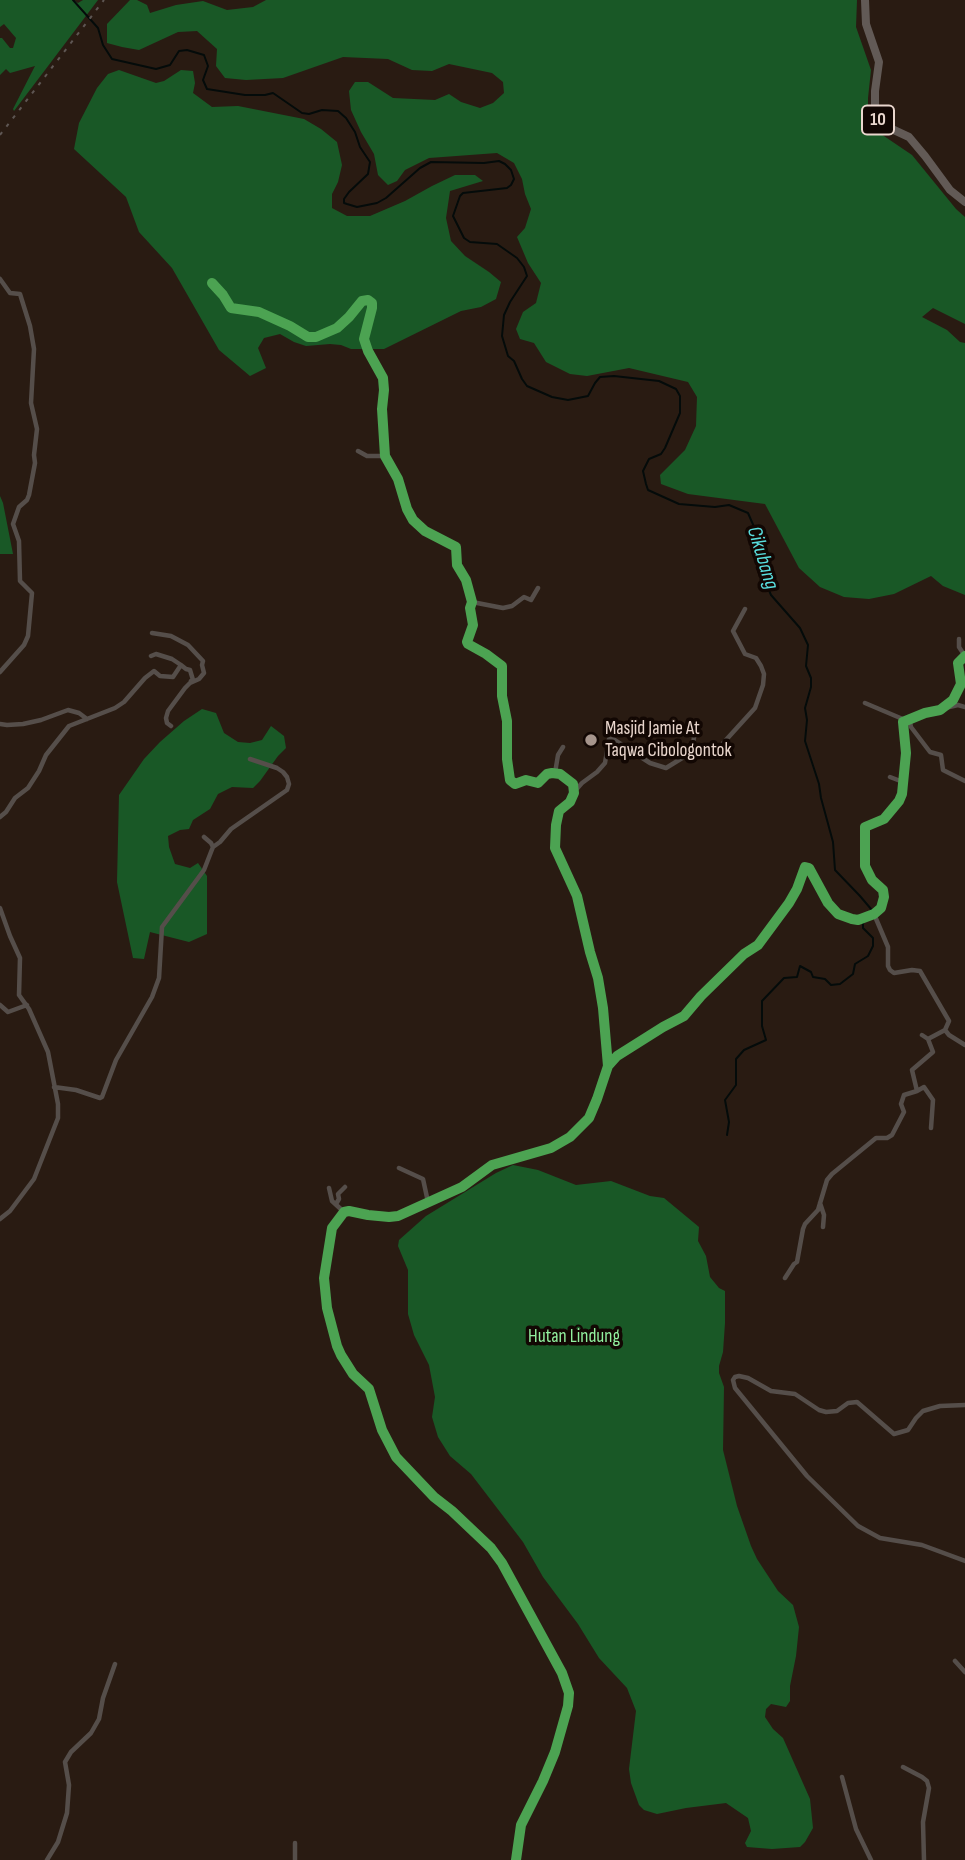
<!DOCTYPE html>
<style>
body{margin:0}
canvas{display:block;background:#291b12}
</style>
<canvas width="965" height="1860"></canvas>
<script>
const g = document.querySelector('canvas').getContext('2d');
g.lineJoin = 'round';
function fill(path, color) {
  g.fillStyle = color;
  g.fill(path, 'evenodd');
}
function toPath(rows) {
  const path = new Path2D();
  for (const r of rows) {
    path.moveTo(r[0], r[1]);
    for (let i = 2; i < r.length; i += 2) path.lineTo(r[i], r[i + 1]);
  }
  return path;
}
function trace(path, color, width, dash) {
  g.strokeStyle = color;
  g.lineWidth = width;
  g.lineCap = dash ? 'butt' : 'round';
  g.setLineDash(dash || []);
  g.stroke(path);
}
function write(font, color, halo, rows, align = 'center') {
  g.font = font + ' "Sofia Sans Condensed",sans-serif';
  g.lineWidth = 7;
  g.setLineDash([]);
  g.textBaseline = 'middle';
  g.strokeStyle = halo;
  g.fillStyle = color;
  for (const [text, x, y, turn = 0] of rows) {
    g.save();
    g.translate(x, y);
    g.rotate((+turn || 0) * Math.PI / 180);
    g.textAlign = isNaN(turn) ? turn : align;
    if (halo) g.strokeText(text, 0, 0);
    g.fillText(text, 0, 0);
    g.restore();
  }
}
fill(toPath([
 [0,0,73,0,78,3,83,0,98,0,14,111,13,109,35,66,10,73,6,69,0,75,0,38,2,38,10,48,13,48,16,38,4,24,0,27],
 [130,0,137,0,147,5,150,13,176,5,203,1,227,10,253,7,266,0,857,0,856,27,871,70,868,98,868,123,878,132,912,155,956,209,965,217,965,324,933,308,922,317,947,330,960,342,965,343,965,595,943,586,931,576,894,594,869,599,844,597,820,587,799,568,765,504,688,494,661,484,660,475,685,450,696,426,697,397,688,382,629,368,587,376,570,374,546,362,534,343,520,339,516,329,523,312,536,303,541,283,528,263,517,237,525,228,531,209,525,194,522,179,514,163,497,153,429,158,405,170,397,181,388,185,378,175,374,154,361,132,351,110,349,91,355,82,368,82,393,98,435,100,449,94,461,102,480,108,493,103,504,93,503,82,492,73,449,64,432,71,412,70,388,59,343,57,283,78,246,80,225,78,216,66,217,49,197,31,178,32,139,50,122,47,107,43,107,24],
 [119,70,156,83,164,81,181,70,193,71,195,83,193,93,212,107,238,106,304,119,321,129,337,142,342,165,338,182,332,194,332,208,347,216,370,216,405,201,432,186,455,175,475,175,483,181,450,191,446,218,451,241,465,256,489,272,501,282,496,299,481,307,461,311,384,349,351,349,341,345,330,344,306,346,294,342,280,334,264,338,258,348,266,368,250,376,219,350,172,268,139,232,126,197,74,149,79,123,97,88,108,74],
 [0,496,3,503,13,554,0,554],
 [202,709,216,713,224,733,238,742,250,743,262,740,271,726,284,736,286,748,278,756,260,781,253,788,232,787,218,794,210,809,193,820,189,829,180,830,168,836,169,847,175,864,190,868,198,863,207,876,207,934,189,942,150,932,144,959,133,958,117,882,119,795,144,759,160,742,184,721],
 [513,1165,538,1170,576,1185,611,1181,650,1196,664,1198,699,1227,698,1241,706,1256,710,1277,719,1288,725,1291,725,1323,723,1352,719,1366,719,1373,724,1387,723,1450,737,1506,751,1546,757,1559,778,1591,793,1605,799,1627,796,1656,790,1686,790,1701,786,1707,771,1704,766,1709,765,1717,773,1729,783,1738,810,1799,813,1828,805,1842,800,1847,772,1849,747,1847,745,1843,751,1831,748,1818,726,1803,686,1808,657,1814,644,1810,639,1805,631,1783,629,1769,636,1711,627,1688,599,1658,578,1624,543,1577,523,1542,471,1474,450,1456,438,1437,432,1417,435,1397,429,1365,414,1335,408,1314,408,1270,398,1246,399,1240,426,1216,496,1173]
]), '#195826');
trace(toPath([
 [73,0,98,28,103,45,112,59,156,69,170,65,179,51,187,50,204,55,208,66,203,80,207,89,245,95,265,95,273,93,302,113,309,114,322,110,338,111,346,118,355,132,360,147,370,162,368,174,349,192,344,199,344,203,347,204,357,207,377,203,386,198,420,168,431,162,484,163,499,161,505,164,511,170,514,179,511,185,507,188,463,193,460,196,453,216,464,238,470,242,497,244,517,258,524,267,527,276,510,302,504,315,502,336,508,356,514,361,522,379,527,386,552,397,568,400,588,396,595,383,600,377,614,376,659,381,676,389,680,396,680,413,665,448,661,454,649,459,643,471,646,484,648,490,679,504,715,507,729,505,748,513,758,536,768,588,771,595,800,628,808,645,806,666,811,678,811,687,805,708,807,720,805,741,819,784,821,798,833,842,835,870,860,896,871,909,870,913],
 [727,1135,729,1122,725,1100,736,1085,736,1059,744,1050,766,1040,762,1026,762,1001,784,978,797,977,800,966,811,972,813,977,825,979,831,985,840,984,853,974,855,964,868,956,873,946,873,938,863,928,863,922,869,918]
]), '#040b0a', 2);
trace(toPath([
 [0,279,10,293,20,294,30,326,34,349,31,403,37,429,34,455,35,463,29,495,27,500,19,507,13,524,19,541,20,581,32,593,28,636,24,645,0,672],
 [212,283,223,295,231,308,259,312,290,326,308,337,316,337,337,328,349,317,362,301,368,300,372,303,372,308,364,339,368,351,383,378,384,390,382,409,385,456,398,479,407,509,413,520,425,531,456,547,457,565,466,580,472,602,470,608,473,625,467,642,468,644,486,654,502,666,502,696,507,721,507,759,510,780,515,784,526,780,538,783,547,774,552,773,560,774,573,784,574,793,570,802,559,811,556,825,555,848,577,896,590,952,598,978,603,1008,608,1065],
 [358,451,367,456,385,456],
 [472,602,503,608,512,606,524,597,531,600,538,588],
 [152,633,171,636,188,645,203,661,202,665,204,673,199,679,190,683,185,688,168,711,166,718,167,723,171,726],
 [959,639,959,647,965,656],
 [181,665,186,669,190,670,193,680,191,681],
 [865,703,905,720],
 [945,708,958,705,965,707],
 [909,718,911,727,930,752,941,755,943,770,965,781],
 [0,724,7,725,23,724,41,720,68,710,79,713,87,719],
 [683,757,706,755,715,752,755,708,763,685,764,674,761,666,756,658,745,654,733,631,745,609],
 [555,773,558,755,563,747],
 [890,777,903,782],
 [574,792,582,783,597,772,605,763,609,739,613,739,650,763,666,768,692,752,694,737],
 [0,817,6,812,15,798,28,788,39,771,46,755,69,726,115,708,124,702,145,678,154,671,160,676,173,677,181,665,172,659,156,654,151,656],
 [213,847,220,842,231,829,287,790,289,784,287,777,283,772,277,768,250,759],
 [0,908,10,936,20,958,19,995,29,1009,48,1052,58,1104,58,1118,34,1179,10,1211,0,1219],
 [874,914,888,947,888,966,890,970,894,973,912,970,920,971,949,1021,945,1030,949,1035,965,1045],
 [0,1005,8,1012,27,1005],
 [922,1035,928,1039],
 [54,1087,76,1090,100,1098,102,1097,116,1060,152,997,159,978,162,927,204,870,211,852,213,847,211,843,204,837],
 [917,1091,924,1087,933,1100,931,1128],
 [399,1168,423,1179,428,1202],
 [329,1188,332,1201,344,1212],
 [820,1203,824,1215,823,1227],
 [336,1204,339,1199,338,1194,345,1187],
 [785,1278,794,1264,797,1262,803,1229,805,1224,818,1210,827,1180,832,1174,876,1138,887,1138,892,1135,904,1112,901,1104,904,1095,917,1091,912,1070,933,1052,928,1039,945,1030],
 [965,1405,940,1406,923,1411,916,1418,908,1430,894,1434,857,1402,848,1403,837,1411,826,1412,819,1410,795,1394,771,1391,748,1378,739,1376,735,1377,733,1380,735,1388,807,1476,858,1526,880,1538,922,1545,965,1561],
 [955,1661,965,1672],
 [903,1767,922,1777,927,1781,929,1788,923,1822,924,1860],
 [842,1777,856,1829,871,1860],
 [295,1843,295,1860],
 [47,1860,58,1842,67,1813,69,1785,65,1762,71,1752,91,1733,99,1719,103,1698,115,1664],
 [516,1860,521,1825,543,1781,555,1752,568,1706,569,1693,562,1673,502,1563,491,1548,452,1511,434,1497,396,1457,382,1430,369,1389,353,1374,341,1355,337,1346,327,1308,324,1278,332,1228,344,1212,349,1211,368,1215,389,1217,398,1216,462,1187,492,1165,551,1148,570,1137,589,1118,597,1099,608,1066,617,1056,663,1027,684,1016,701,996,744,954,758,945,789,903,797,889,805,867,809,868,828,903,838,914,852,919,858,920,874,914,881,908,884,897,883,890,872,880,865,866,865,827,884,819,899,801,902,794,906,753,903,722,925,713,940,710,953,700,961,684,958,663,965,656]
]), '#554e4a', 4.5);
trace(toPath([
 [865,0,866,24,879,62,875,91,875,115,881,124,909,137,925,156,950,190,965,202]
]), '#625a56', 8);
trace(toPath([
 [0,135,104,0]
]), '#5e5653', 2, [3.5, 7]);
trace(toPath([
 [212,283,223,295,231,308,259,312,290,326,308,337,316,337,337,328,349,317,362,301,368,300,372,303,372,308,364,339,368,351,383,378,384,390,382,409,385,456,398,479,407,509,413,520,425,531,456,547,457,565,466,580,472,602,470,608,473,625,467,642,468,644,486,654,502,666,502,696,507,721,507,759,510,780,515,784,526,780,538,783,547,774,552,773,560,774,573,784,574,793,570,802,559,811,556,825,555,848,577,896,590,952,598,978,603,1008,608,1066],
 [516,1860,521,1825,543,1781,555,1752,568,1706,569,1693,562,1673,502,1563,491,1548,452,1511,434,1497,396,1457,382,1430,369,1389,353,1374,341,1355,337,1346,327,1308,324,1278,332,1228,344,1212,349,1211,368,1215,389,1217,398,1216,462,1187,492,1165,551,1148,570,1137,589,1118,597,1099,608,1066,617,1056,663,1027,684,1016,701,996,744,954,758,945,789,903,797,889,805,867,809,868,828,903,838,914,852,919,858,920,874,914,881,908,884,897,883,890,872,880,865,866,865,827,884,819,899,801,902,794,906,753,903,722,925,713,940,710,953,700,961,684,958,663,965,656]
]), '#4ca352', 10);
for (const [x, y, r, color] of [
 [591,740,7,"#a6958c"]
]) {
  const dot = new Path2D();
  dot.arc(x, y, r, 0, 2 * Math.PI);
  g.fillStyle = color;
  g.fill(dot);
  trace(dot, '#120703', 2.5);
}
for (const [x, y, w] of [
 [878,120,32]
]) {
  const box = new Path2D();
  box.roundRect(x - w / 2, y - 14.5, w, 29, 5);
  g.fillStyle = '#120703';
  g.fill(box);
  trace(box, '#e9d6cd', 2);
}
write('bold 18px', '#e9d6cd', null, [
 ["10",878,120]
]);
write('19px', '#e9d6cd', '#120703', [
 ["Masjid Jamie At",605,729],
 ["Taqwa Cibologontok",605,751]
], 'left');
write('19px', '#92f19f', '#120703', [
 ["Hutan Lindung",574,1337]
]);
write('italic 21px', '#59dede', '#120703', [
 ["Cikubang",762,558,73]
]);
</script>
